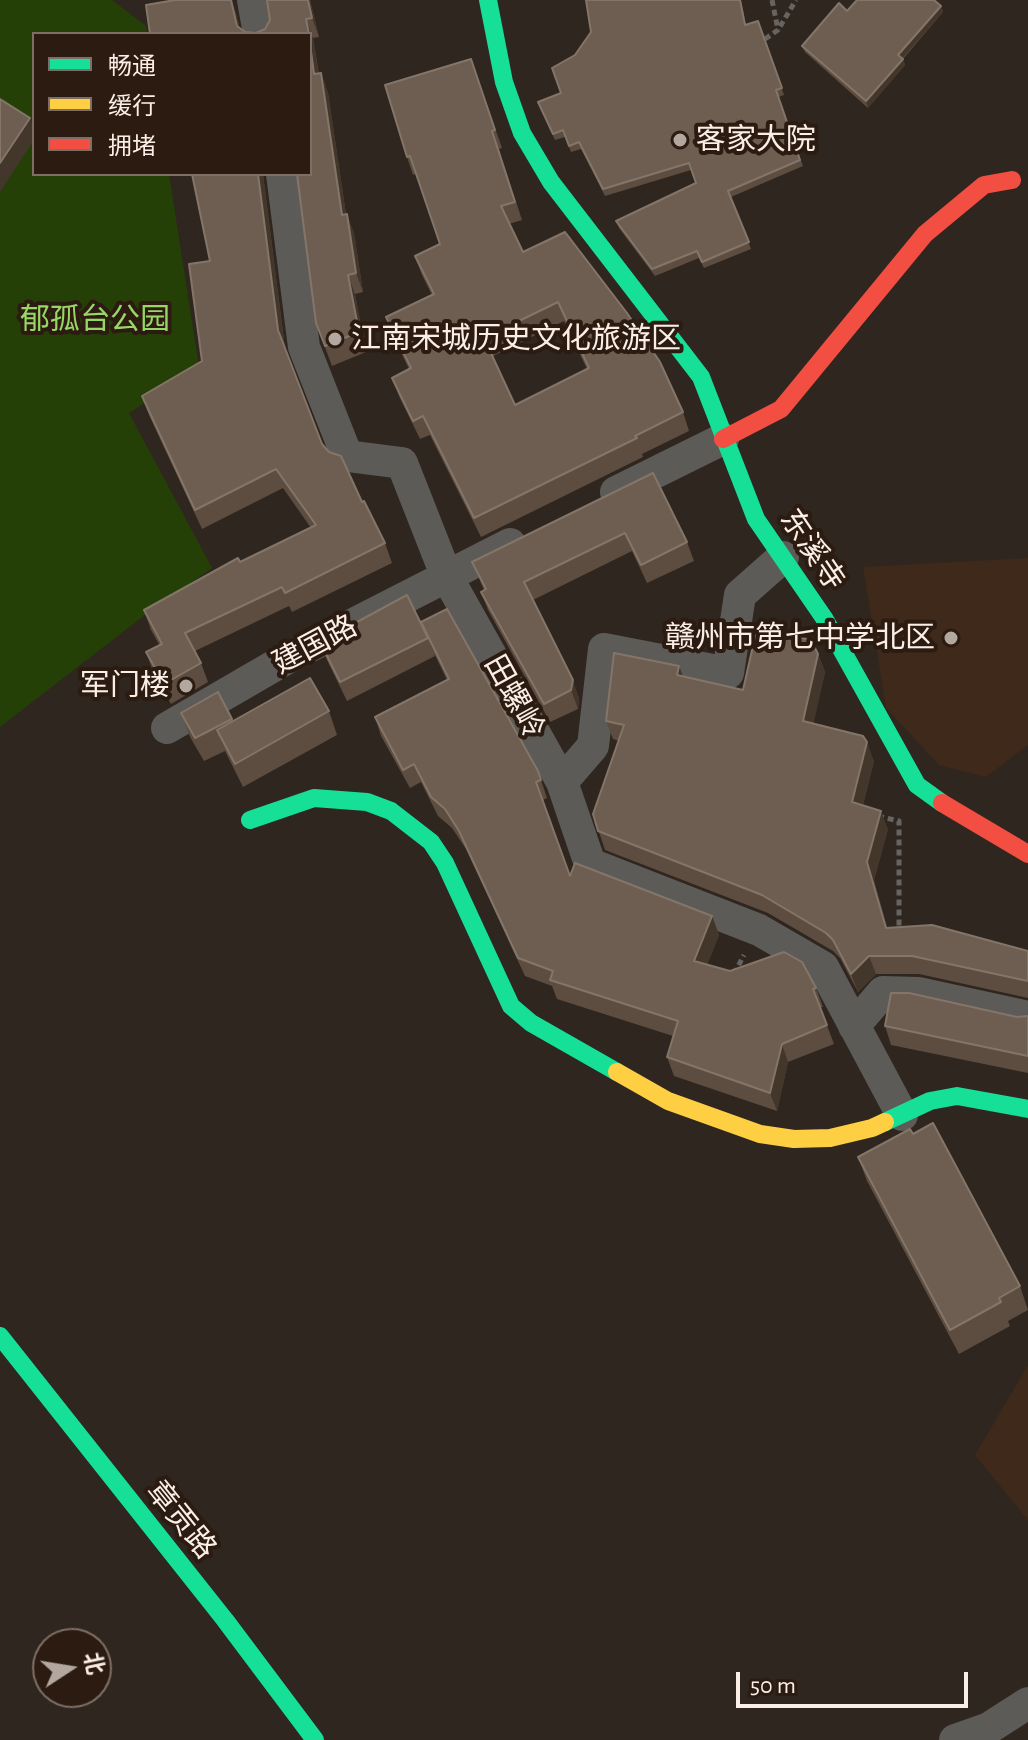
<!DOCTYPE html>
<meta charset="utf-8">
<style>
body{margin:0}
#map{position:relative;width:1028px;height:1740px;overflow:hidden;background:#2f261f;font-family:"Alegreya Sans","Noto Sans SC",sans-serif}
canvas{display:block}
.legend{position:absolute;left:32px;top:32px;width:280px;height:144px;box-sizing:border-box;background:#2b1b10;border:2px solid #7e6f66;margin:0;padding:10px 14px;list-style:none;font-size:24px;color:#faeee6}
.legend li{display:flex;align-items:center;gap:16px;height:40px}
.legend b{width:40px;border:2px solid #7e6f66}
.north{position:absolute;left:32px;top:1628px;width:80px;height:80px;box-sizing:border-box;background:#2b1b10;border:2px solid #7e6f66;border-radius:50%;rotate:78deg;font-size:22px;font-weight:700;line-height:32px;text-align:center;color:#faeee6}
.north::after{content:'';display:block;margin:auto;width:28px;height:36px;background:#b3a8a0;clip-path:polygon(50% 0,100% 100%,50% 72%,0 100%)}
.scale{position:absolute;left:736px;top:1672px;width:232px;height:36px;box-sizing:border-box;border:4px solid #faeee6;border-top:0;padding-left:10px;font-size:24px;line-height:28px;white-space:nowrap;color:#faeee6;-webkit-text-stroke:6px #2b1b10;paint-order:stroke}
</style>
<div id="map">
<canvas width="1028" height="1740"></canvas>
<ul class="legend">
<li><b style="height:10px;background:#16e098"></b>畅通</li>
<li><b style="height:10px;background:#ffcf43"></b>缓行</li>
<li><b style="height:10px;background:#f24e42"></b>拥堵</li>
</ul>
<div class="north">北</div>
<div class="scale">50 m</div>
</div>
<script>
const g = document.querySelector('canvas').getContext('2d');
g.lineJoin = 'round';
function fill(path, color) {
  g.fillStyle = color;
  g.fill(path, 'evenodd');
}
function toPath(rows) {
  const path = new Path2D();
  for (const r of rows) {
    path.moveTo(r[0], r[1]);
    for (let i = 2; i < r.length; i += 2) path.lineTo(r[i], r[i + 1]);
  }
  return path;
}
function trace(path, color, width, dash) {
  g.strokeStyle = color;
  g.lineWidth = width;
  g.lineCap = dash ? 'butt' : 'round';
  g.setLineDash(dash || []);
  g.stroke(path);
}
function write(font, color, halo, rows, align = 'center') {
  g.font = font + ' "Alegreya Sans","Noto Sans SC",sans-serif';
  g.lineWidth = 8;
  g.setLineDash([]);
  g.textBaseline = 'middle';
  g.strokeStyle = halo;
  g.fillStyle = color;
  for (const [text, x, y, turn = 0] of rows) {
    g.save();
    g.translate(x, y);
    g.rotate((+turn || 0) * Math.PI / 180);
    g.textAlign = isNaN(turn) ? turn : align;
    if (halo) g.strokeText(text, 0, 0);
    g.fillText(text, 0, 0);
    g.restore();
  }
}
fill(toPath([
 [1028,558,1028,745,986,777,939,765,886,708,863,567],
 [1028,1365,1028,1520,975,1455]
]), '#3e291a');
fill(toPath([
 [0,0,112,0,146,26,147,34,34,34,34,174,169,174,199,367,129,413,212,568,137,621,0,727]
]), '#254007');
trace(toPath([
 [772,0,778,30],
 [765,39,778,30,796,0],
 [878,816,899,821,899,928,895,931],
 [734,974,744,955]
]), '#676360', 5, [6, 4]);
trace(toPath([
 [253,0,259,34],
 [282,174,304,347,347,456,402,463,446,575,562,782,590,864,759,930,823,967,902,1115],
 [616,492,723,439],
 [167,728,291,656,510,544],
 [562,782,593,746,604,649,728,673,740,595,783,557],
 [854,1026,883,992,918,993,1028,1017],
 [955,1740,989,1728,1028,1703]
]), '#5d5b57', 32);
trace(toPath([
 [488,0,504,82,522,133,551,182,701,377,756,519,824,618,917,785,942,803],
 [250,820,314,798,367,802,391,811,431,842,445,863,511,1006,531,1023,617,1072],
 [885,1122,930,1101,957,1096,1028,1109],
 [0,1336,225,1620,315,1740]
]), '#16e098', 18);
trace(toPath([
 [617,1072,668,1101,760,1134,794,1139,830,1138,872,1128,885,1122]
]), '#ffcf43', 18);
trace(toPath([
 [723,439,781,409,925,234,984,185,1012,180],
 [942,803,1028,854]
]), '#f24e42', 18);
fill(toPath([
 [267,0,310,0,319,37,313,38,319,74,321,73,328,93,346,214,354,233,363,292,355,294,366,352,332,366,316,323,310,34,150,34,235,10,240,29,245,32,256,33,265,29,270,20],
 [586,0,741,0,746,25,758,21,784,95,778,97,803,166,731,197,751,249,704,268,699,258,655,276,619,228,616,221,696,183,691,170,605,196,581,149,571,152,565,137,555,140,538,102,561,93,591,32],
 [941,6,943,12,903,59,905,65,868,108,805,52,802,46,847,11],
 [471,59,502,148,499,149,522,220,509,224,523,252,683,412,689,431,642,454,643,457,481,537,430,435,420,439,399,396,392,378,409,369,393,336,386,317,432,295,422,275,415,256,440,244,416,174,413,175,407,157],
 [564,321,587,369,515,405,493,356],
 [192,174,263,174,285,348,322,444,362,502,385,543,392,563,292,612,289,606,195,651,201,663,208,682,171,704,153,671,146,652,160,646,151,630,144,610,311,528,283,488,202,529,149,415,142,396,202,361,210,261],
 [653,473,687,542,694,561,647,583,632,551,533,600,579,698,578,709,550,722,488,610,481,592,484,590,472,562],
 [421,624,538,771,547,798,543,800,570,876,712,916,719,935,707,965,730,971,816,988,823,1007,820,1007,834,1044,788,1062,777,1111,674,1076,667,1057,673,1036,557,999,552,986,525,976,466,849,452,828,438,816,421,782,410,788,381,736,375,717,447,680,434,653,435,656,347,701,327,660,320,642],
 [818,654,825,672,813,724,874,761,863,805,888,829,874,880,887,928,1028,951,1028,998,919,974,876,974,858,992,840,958,833,951,768,913,605,850,593,814,619,741,613,739,606,721,679,666,683,677,743,690],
 [218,692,233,721,329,711,337,735,243,787,225,751,204,761,190,737,181,713],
 [1028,1016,1028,1073,891,1045,885,1026],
 [858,1157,1020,1286,1028,1310,1008,1321,1010,1326,959,1354,867,1181]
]), '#5d4d40');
fill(toPath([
 [231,0,232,0,235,10,241,34,237,26],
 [308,0,310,0,319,37,312,18],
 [941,6,943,12,900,61,898,55],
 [306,19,313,38,322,94,314,74,310,44,310,34,309,34],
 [903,59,905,65,868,108,866,101],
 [321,73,328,93,349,234,342,215],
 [30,118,34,130,34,140,0,192,0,163],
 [258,174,263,174,285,349,278,330],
 [347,214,354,233,363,292,356,273],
 [348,275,355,294,366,352,359,332],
 [818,654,825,672,810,740,803,721],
 [679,666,686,684,677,675],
 [573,680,579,698,578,709,571,690],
 [867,742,874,761,859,821,852,802],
 [881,811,888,829,874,880,893,947,886,928,867,862],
 [712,916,719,935,701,980,694,961],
 [869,956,876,974,858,992,851,974],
 [782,1044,788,1062,777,1111,770,1093]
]), '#43362b');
const building = toPath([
 [175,0,231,0,237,26,245,32,256,33,265,29,270,20,267,0,308,0,312,18,306,19,309,34,150,34,146,5,175,0],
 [586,0,740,0,745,25,758,21,782,88,776,90,800,160,728,191,749,242,702,262,697,251,652,269,616,221,696,183,689,163,603,189,579,142,569,146,563,130,553,134,538,102,561,93,552,68,575,55,591,32,586,0],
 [857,0,934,0,941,6,898,55,903,59,866,101,802,46,839,3,847,11,857,0],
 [310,44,314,74,321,73,342,215,347,214,356,273,348,275,359,332,325,346,316,323,297,174,310,174,310,44],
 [471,59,495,130,492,131,515,202,501,206,523,252,565,232,627,313,660,362,683,412,635,436,637,438,474,518,423,416,413,421,392,378,411,368,386,317,434,294,415,256,440,244,410,156,407,157,385,85,471,59],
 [558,302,589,368,515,405,484,338,558,302],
 [0,99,30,118,0,163,0,99],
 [192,174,258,174,278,330,322,444,329,452,341,456,362,502,364,501,385,543,285,593,282,587,185,633,201,663,164,684,146,652,162,644,144,610,238,558,240,562,316,525,276,469,195,510,142,396,202,361,189,264,210,261,192,174],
 [653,473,687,542,641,565,625,533,524,582,573,680,571,690,544,704,481,592,486,589,472,562,653,473],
 [407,595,428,638,340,682,320,642,407,595],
 [447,609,538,771,541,780,536,782,570,876,575,863,712,916,694,961,730,971,784,952,802,962,816,988,813,989,827,1025,782,1044,770,1093,667,1057,678,1021,550,980,553,971,518,958,459,831,445,809,431,797,414,764,403,770,375,717,449,679,421,622,447,609],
 [757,628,811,640,818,654,803,721,863,736,867,742,852,802,881,811,867,862,886,928,932,925,1028,951,1028,981,912,956,869,956,851,974,833,940,826,933,762,895,598,831,593,814,624,725,606,721,614,653,679,666,677,675,743,690,757,628],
 [310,678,329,711,235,764,217,730,310,678],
 [218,692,232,719,195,738,181,713,218,692],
 [891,993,909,993,1017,1017,1028,1016,1028,1056,885,1026,891,993],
 [933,1123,1020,1286,999,1298,1001,1302,950,1330,858,1157,910,1129,913,1134,933,1123]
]);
fill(building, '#6e5e51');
trace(building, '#847569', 2);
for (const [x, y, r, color] of [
 [680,140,8,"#b3a8a0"],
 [335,339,8,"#b3a8a0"],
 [951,638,8,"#b3a8a0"],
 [186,686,8,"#b3a8a0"]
]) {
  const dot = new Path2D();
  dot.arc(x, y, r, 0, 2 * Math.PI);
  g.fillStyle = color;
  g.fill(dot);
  trace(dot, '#2b1b10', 3);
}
write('30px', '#faeee6', '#2b1b10', [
 ["客家大院",696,140],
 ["江南宋城历史文化旅游区",351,339],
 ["赣州市第七中学北区",935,638,"right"],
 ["军门楼",170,686,"right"]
], 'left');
write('30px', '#98d766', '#2b1b10', [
 ["郁孤台公园",95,320]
]);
write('30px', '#faeee6', '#2b1b10', [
 ["东溪寺",812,550,56],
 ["建国路",315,645,-28],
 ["田螺岭",514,697,61],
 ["章贡路",181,1520,51]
]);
</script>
